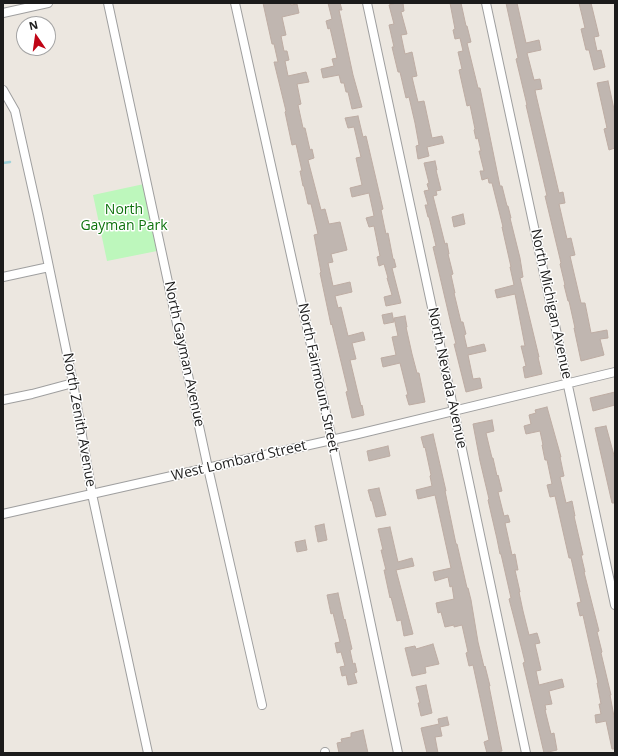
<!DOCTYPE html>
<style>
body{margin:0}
#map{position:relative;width:618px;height:756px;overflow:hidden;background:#ece7e0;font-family:"Open Sans",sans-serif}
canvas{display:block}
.frame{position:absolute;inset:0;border:4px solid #1b1b1b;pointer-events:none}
.north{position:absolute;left:16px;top:16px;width:40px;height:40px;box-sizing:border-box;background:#fff;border:1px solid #a4a4a4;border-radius:50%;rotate:347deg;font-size:11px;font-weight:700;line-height:16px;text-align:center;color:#1b1b1b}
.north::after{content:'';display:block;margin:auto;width:14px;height:18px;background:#c00516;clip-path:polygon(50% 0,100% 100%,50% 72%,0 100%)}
</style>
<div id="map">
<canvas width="618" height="756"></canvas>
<div class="frame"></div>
<div class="north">N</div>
</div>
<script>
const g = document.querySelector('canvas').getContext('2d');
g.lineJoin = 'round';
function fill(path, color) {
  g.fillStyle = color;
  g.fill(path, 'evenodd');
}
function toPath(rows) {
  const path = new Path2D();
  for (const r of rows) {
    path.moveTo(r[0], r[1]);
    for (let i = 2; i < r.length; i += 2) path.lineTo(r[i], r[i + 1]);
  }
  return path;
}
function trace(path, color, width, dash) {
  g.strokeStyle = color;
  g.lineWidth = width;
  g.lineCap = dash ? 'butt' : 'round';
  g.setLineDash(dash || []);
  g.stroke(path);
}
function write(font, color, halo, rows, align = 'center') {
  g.font = font + ' "Open Sans",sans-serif';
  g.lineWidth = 3;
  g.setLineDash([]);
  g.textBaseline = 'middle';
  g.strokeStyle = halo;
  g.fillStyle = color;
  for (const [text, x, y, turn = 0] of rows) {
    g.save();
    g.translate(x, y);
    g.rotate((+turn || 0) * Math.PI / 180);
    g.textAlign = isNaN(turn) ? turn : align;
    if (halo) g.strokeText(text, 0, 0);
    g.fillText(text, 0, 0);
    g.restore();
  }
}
fill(toPath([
 [144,184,157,251,107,261,93,195]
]), '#bdf7bc');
trace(toPath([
 [3,163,10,162]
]), '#a1d2d9', 2.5);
const building = toPath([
 [263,3,291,3,291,5,297,4,299,13,282,17,286,35,281,36,284,51,287,51,289,60,285,61,288,76,306,72,309,82,297,84,301,104,298,105,303,128,305,128,310,150,312,149,314,158,308,160,309,164,321,210,325,209,329,224,340,222,347,250,331,254,333,262,328,263,333,286,350,282,352,292,335,296,338,308,341,307,348,336,363,332,365,340,352,343,356,359,350,360,361,406,362,405,364,415,352,418,346,392,348,391,332,324,331,325,320,273,321,272,314,235,318,234,311,204,308,204,304,186,303,186,300,171,302,171,296,144,292,145,285,112,286,111,274,62,278,62,274,44,272,44,263,3],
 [328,3,340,3,342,10,339,10,353,75,362,107,352,109,348,92,346,92,344,83,341,83,339,75,323,78,321,69,334,66,332,59,337,58,330,28,328,29,326,21,332,19,328,3],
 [396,3,403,3,404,11,401,12,407,34,401,35,405,54,412,52,417,76,412,77,418,102,424,101,432,138,442,136,444,143,427,147,429,156,418,159,416,146,419,145,415,123,409,97,406,98,400,72,398,72,392,47,394,47,389,25,394,24,389,5,396,3],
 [450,3,461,3,466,26,467,26,471,42,467,43,478,88,480,88,500,186,502,186,507,206,508,206,511,218,510,218,520,258,523,277,520,278,539,357,538,357,542,374,525,378,523,367,526,366,521,346,525,346,515,294,497,298,495,290,514,285,510,267,511,267,502,227,503,227,492,183,489,183,488,178,482,180,480,171,484,171,479,151,481,151,478,138,476,139,474,130,475,129,470,105,467,106,459,70,462,69,458,52,463,51,460,38,455,39,453,30,455,29,450,3],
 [506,3,517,3,526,43,539,40,541,50,527,53,534,80,540,79,542,89,535,90,536,95,559,193,563,192,565,203,559,204,567,239,571,238,575,255,570,256,581,303,585,303,591,333,607,330,608,338,600,339,604,355,581,361,574,328,575,328,569,301,568,301,564,285,565,285,560,264,561,263,545,196,547,196,526,105,527,105,516,59,518,58,506,3],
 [579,3,591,3,599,36,594,37,597,51,601,50,605,67,594,70,589,50,586,50,581,29,585,28,579,3],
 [608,81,615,114,615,148,609,150,604,129,607,128,597,83,608,81],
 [358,116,363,137,366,136,383,209,381,210,386,234,388,233,393,259,394,259,396,267,392,268,401,303,386,306,384,297,392,295,387,278,388,278,384,264,379,266,377,257,380,256,374,226,369,227,366,218,374,216,369,193,352,197,350,188,362,185,356,158,361,157,354,127,348,128,345,118,358,116],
 [435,161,437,170,436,170,441,190,436,191,437,195,433,196,445,244,447,243,449,254,448,254,453,274,451,275,455,293,454,293,461,322,463,322,466,334,464,335,467,348,484,344,486,351,468,355,473,379,480,378,482,388,466,392,454,344,456,344,451,324,437,264,433,247,436,246,429,217,428,217,425,205,428,205,424,191,429,190,427,184,429,183,424,163,435,161],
 [463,214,465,224,454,227,452,217,463,214],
 [392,313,394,322,384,324,382,315,392,313],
 [405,316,407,327,406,327,412,354,417,373,419,373,425,402,409,405,406,395,408,395,400,363,383,367,381,358,396,355,392,337,398,336,394,318,405,316],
 [615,392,615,405,593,411,590,398,615,392],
 [547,407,561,457,560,457,564,476,560,477,566,503,572,501,575,516,574,516,583,555,581,555,585,572,584,572,599,631,597,632,602,652,601,653,611,695,610,695,615,722,615,749,612,749,606,721,596,723,595,715,601,714,599,704,601,704,597,683,598,683,583,615,580,616,577,603,581,602,571,558,569,558,555,496,550,497,547,485,552,484,547,460,545,460,542,445,543,445,540,431,526,434,524,426,531,424,529,415,536,413,535,410,547,407],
 [492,420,494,431,486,433,492,458,493,458,497,476,498,475,502,491,498,492,504,516,508,515,510,522,505,523,512,555,515,554,518,570,515,570,520,592,519,592,523,611,529,635,537,633,540,643,535,644,541,670,536,671,539,685,562,679,564,687,549,691,552,704,545,705,546,710,545,710,551,734,554,733,557,750,544,753,523,663,525,662,514,618,509,599,511,598,501,554,500,554,497,539,488,500,489,499,480,461,473,424,492,420],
 [606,426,615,459,615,503,612,503,595,428,606,426],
 [433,434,446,491,445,491,456,544,457,544,467,588,468,588,471,600,478,642,484,667,485,666,490,686,489,686,502,751,497,752,497,753,487,753,484,742,489,740,473,665,469,666,466,653,468,652,462,625,454,627,454,625,445,627,441,612,438,613,436,603,454,599,452,586,450,587,448,577,435,581,433,572,451,568,435,495,418,499,416,490,432,486,430,476,431,475,425,447,424,448,421,437,433,434],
 [388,446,390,456,369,461,367,451,388,446],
 [379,488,386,515,376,517,372,501,371,501,368,490,379,488],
 [324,524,327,540,318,542,315,526,324,524],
 [390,527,398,562,412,558,414,566,396,570,413,634,404,636,401,620,397,621,391,597,390,598,384,570,386,570,381,550,383,550,378,529,390,527],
 [305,540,307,550,297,552,295,542,305,540],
 [338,593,344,620,345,619,352,649,350,650,353,664,355,663,357,672,354,673,357,683,348,685,346,675,342,676,340,667,345,666,341,652,337,653,335,643,340,642,333,613,331,614,327,595,338,593],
 [433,644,439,664,425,667,426,673,412,676,405,648,415,646,416,649,433,644],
 [426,685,432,713,421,716,418,703,420,703,416,687,426,685],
 [447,717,449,725,440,727,442,736,435,737,438,753,427,753,421,728,439,724,438,719,447,717],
 [363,730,368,753,339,753,337,743,342,742,341,739,351,737,351,733,363,730]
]);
fill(building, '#c0b6b0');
trace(building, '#bdaca3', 1);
const minor = toPath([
 [108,3,208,468,262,705],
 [235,3,332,440,398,753],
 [367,3,440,345,526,753],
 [486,3,615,605],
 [3,13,48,3],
 [3,90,15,111,38,214,73,383,92,494,148,753],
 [3,277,49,267],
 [3,400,32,394,73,383],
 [3,514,358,434,615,372],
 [325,752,325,753]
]);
trace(minor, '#9f9f9f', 10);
trace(minor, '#fff', 8);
write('14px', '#0f730e', '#fff', [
 ["North",124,210],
 ["Gayman Park",124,226]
]);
write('14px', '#1b1b1b', '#fff', [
 ["North Michigan Avenue",551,304,78],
 ["North Gayman Avenue",184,354,78],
 ["North Fairmount Street",318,378,78],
 ["North Nevada Avenue",447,378,78],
 ["North Zenith Avenue",79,420,80],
 ["West Lombard Street",239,461,-13]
]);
</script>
